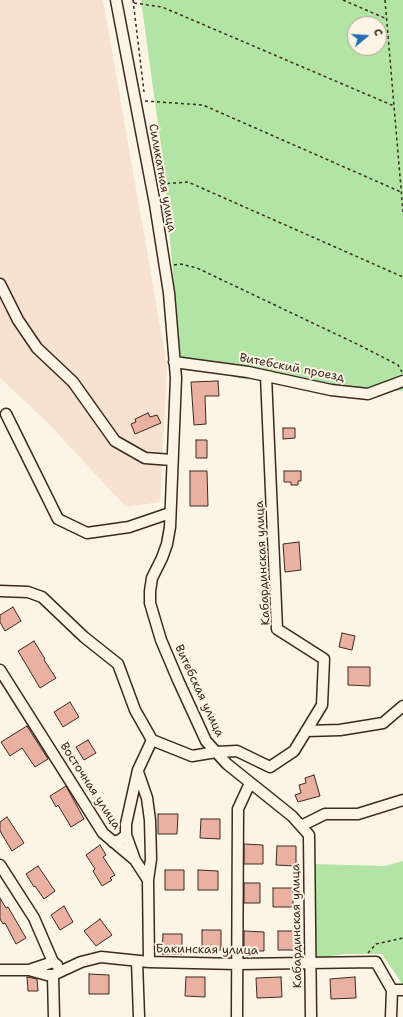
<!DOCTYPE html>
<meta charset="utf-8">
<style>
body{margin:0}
#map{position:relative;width:403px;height:1017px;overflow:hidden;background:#fcf5e5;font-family:"Shantell Sans",sans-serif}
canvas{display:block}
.north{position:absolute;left:347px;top:16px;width:40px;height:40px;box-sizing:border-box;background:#fcf5e5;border:1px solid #afa495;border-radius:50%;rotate:72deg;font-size:11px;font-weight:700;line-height:16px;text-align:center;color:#3b2a1e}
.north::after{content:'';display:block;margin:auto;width:14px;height:18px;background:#1f6fb2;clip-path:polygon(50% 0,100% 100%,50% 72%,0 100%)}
</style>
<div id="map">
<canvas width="403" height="1017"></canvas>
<div class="north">С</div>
</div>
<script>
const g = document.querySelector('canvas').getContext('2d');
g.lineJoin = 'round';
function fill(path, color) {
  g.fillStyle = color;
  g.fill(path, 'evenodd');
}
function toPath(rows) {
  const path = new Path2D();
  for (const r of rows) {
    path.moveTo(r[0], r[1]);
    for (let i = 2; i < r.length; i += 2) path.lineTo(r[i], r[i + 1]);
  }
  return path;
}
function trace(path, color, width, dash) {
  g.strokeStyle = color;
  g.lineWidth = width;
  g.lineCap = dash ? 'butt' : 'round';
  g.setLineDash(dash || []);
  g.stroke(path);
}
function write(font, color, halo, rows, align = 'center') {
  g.font = font + ' "Shantell Sans",sans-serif';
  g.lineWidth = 4;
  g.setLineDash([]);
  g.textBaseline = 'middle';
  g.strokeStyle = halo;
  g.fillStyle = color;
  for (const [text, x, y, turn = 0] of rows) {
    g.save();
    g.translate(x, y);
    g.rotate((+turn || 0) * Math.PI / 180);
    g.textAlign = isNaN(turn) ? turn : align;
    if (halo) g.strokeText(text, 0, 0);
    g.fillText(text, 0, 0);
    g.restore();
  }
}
fill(toPath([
 [0,0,103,0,167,366,160,502,126,507,49,424,0,378]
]), '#f7e1d1');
fill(toPath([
 [141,0,403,0,403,391,242,379,181,364,163,161],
 [355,24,379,24,379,48,355,48],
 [403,861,403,985,382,954,346,954,316,958,312,864,385,866]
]), '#b1e4a5');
const building = toPath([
 [218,381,219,396,205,396,206,424,194,425,191,382,218,381],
 [148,413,150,417,157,415,161,423,135,434,131,424,136,422,135,419,148,413],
 [283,428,295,428,295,438,283,439,283,428],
 [196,440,207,440,207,458,196,458,196,440],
 [190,471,207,471,208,506,190,506,190,471],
 [284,471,301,471,301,481,298,481,298,485,291,485,291,482,284,482,284,471],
 [299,542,301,570,285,572,283,544,299,542],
 [13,607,21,621,5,631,0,622,0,615,13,607],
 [342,633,355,636,352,650,339,647,342,633],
 [34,641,45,659,44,660,56,678,40,688,18,651,34,641],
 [348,667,370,667,370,686,348,685,348,667],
 [70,702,79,717,63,727,54,712,70,702],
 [27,726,48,759,35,767,22,748,10,756,1,742,27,726],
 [88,740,96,753,84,760,76,747,88,740],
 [314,775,320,796,298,802,295,795,301,793,299,785,306,783,305,778,314,775],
 [66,786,84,819,71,827,58,805,56,807,50,796,66,786],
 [158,814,178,814,177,834,158,834,158,814],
 [7,817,24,843,12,851,0,831,0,822,7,817],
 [201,819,220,819,220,839,200,838,201,819],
 [244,844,263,845,263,864,244,864,244,844],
 [100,845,106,855,103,857,115,875,110,878,112,880,102,886,93,871,95,869,86,855,100,845],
 [277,846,296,846,296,866,276,865,277,846],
 [38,866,55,891,44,899,35,886,34,887,26,874,38,866],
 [165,870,184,870,184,890,165,890,165,870],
 [198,870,218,871,218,890,198,890,198,870],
 [244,883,260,883,260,903,244,903,244,883],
 [273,888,293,888,293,907,273,907,273,888],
 [0,898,6,908,8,907,26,938,16,944,5,923,3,924,0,919,0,898],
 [64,906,73,922,60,930,51,915,64,906],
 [100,919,112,935,96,946,84,931,100,919],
 [202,930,221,930,221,950,202,949,202,930],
 [244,931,264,932,264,951,244,951,244,931],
 [278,931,297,931,297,950,278,950,278,931],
 [163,934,182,934,182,954,162,954,163,934],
 [89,974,109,975,109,994,89,994,89,974],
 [27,977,37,979,38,991,28,991,27,977],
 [186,977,205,977,205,997,185,996,186,977],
 [281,977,282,997,257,998,256,978,281,977],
 [355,977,356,998,331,999,330,979,355,977]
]);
fill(building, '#eab1a2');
trace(building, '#3b2a1e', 1);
const minor = toPath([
 [116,0,155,204,169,293,176,378,170,527,167,544,162,558,152,578,150,591,150,603,161,640,178,680,206,741,227,764,292,816,309,835,311,1017],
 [0,284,18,320,37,348,73,382,115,441,145,458,172,460],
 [174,362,248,372,331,390,368,394,403,381],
 [6,414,58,519,87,533,129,527,170,513],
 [0,591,28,592,42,597,84,637,118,664,135,710,152,740],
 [0,670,103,833,135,860,148,880],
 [306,731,340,730,383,723,403,706],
 [138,772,147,798,150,820,151,859,148,880,149,962],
 [301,826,325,814,358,814,403,800],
 [126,835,135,860],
 [113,842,120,840,126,835,126,824,138,770,152,740,192,756,216,752,237,751,270,767,294,751,322,705,324,659,277,629,266,376],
 [0,865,34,918,53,962],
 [137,961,139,1017],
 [0,970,29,970,47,975,53,975,81,962,101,957,149,962,238,964,376,962,392,990,403,990],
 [29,970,53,962,57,965],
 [53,975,54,1017],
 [237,1017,238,809,250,783],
 [391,1017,392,990]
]);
trace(minor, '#3b2a1e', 13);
trace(toPath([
 [133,0,144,92],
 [343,0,387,19],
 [385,0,403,212],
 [134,3,162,7,394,106],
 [145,101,203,105,401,192],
 [161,184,188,182,403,277],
 [174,265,181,264,197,268,359,345,398,365,402,372],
 [368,953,376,944,403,938]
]), '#3b2a1e', 1.5, [3, 3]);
trace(minor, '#fcf5e5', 10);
write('12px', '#3b2a1e', '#fcf5e5', [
 ["Силикатная улица",162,178,80],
 ["Витебский проезд",292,368,11],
 ["Кабардинская улица",263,563,-93],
 ["Витебская улица",199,691,65],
 ["Восточная улица",90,786,57],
 ["Кабардинская улица",297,926,-91],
 ["Бакинская улица",207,950,1]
]);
</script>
